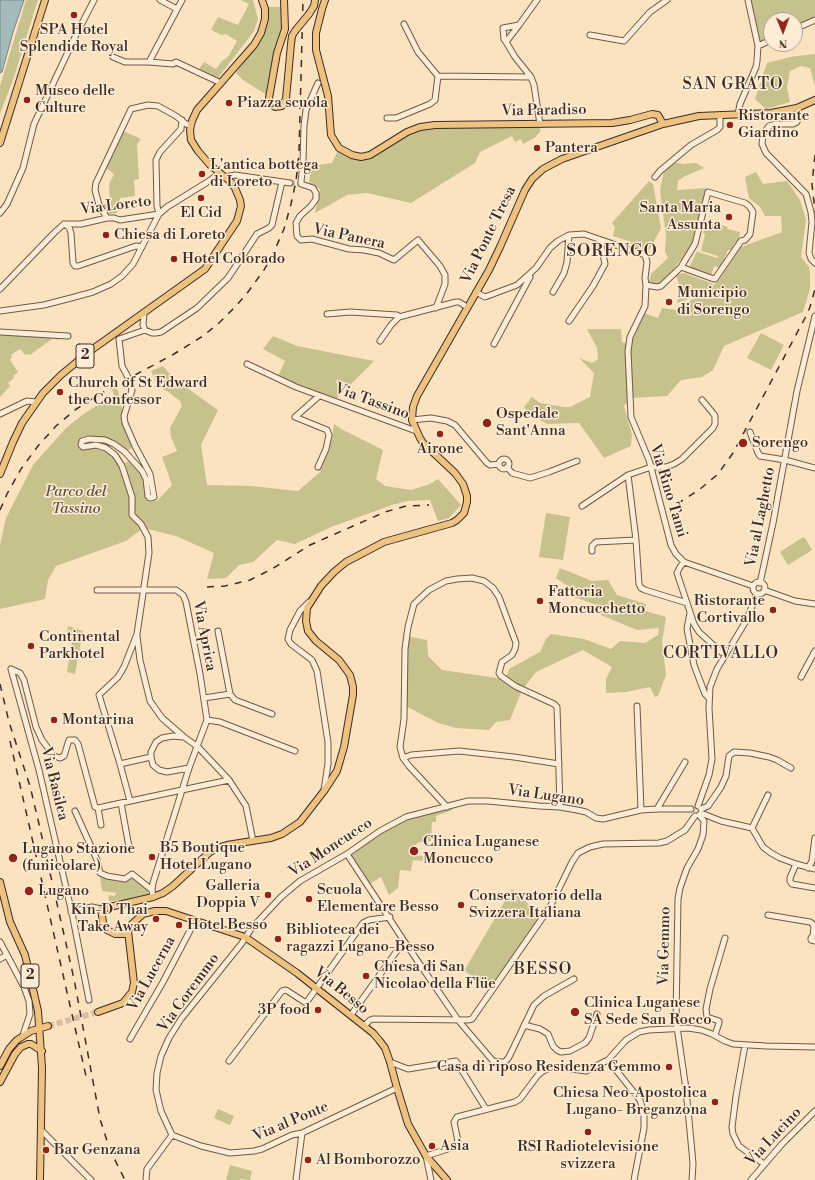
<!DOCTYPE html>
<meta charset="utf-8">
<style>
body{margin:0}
#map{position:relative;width:815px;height:1180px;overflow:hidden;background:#fce3c0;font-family:"Libre Bodoni",serif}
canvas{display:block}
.north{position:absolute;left:763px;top:12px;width:40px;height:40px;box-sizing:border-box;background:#fdedd6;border:1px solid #b19f8f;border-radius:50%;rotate:179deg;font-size:11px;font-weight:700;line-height:16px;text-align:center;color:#3e2b24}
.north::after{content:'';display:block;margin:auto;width:14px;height:18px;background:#8f2418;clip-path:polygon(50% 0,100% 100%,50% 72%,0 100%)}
</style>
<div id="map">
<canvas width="815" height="1180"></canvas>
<div class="north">N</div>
</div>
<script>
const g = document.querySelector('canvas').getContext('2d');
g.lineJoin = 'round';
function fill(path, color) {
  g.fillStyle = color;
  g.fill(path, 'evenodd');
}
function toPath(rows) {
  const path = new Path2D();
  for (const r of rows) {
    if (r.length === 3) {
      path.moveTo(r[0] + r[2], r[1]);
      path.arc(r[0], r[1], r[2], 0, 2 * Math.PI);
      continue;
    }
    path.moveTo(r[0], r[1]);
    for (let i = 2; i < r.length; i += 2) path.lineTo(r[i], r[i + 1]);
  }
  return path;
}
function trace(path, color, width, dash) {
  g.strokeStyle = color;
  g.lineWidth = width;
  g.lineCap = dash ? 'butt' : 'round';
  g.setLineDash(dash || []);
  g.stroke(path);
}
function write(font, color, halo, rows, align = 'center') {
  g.font = font + ' "Libre Bodoni",serif';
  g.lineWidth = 3;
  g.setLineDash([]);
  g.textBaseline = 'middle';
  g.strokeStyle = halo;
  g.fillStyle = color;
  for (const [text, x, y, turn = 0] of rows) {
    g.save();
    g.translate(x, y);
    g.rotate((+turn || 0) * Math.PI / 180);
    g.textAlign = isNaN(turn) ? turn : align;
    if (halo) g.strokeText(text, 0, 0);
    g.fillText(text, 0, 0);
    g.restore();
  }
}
fill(toPath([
 [26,0,38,0,14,77,0,114,0,86],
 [241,0,253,0,258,19,254,31,218,78,199,69,204,62,216,69,222,61,228,57,237,41,226,34,222,35,211,30,218,17,238,25,249,4],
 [749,0,815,0,815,20,795,29,795,20,771,20,771,40,758,46],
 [267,7,281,7,282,30,267,95,243,80,236,73,263,36,267,24],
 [815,54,815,86,810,68,801,66,790,71,787,87,790,102,766,109,755,99,767,63,790,57],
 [540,124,540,132,534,138,523,144,521,139,515,142,512,136,480,152,475,163,411,203,367,193,347,195,315,213,320,189,309,184,311,166,332,163,339,148,361,157,420,127],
 [123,131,141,139,137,144,139,179,134,180,135,196,120,198,120,201,118,202,117,213,107,214,102,205,110,203,109,184,114,174,105,167],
 [673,162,683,164,696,163,704,168,685,176,678,181,677,190,706,188,693,245,663,282,657,284,653,284,649,282,651,274,668,258,665,252,666,236,660,191,664,170],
 [756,172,763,184,787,181,800,200,806,220,801,257,809,267,810,275,810,289,803,312,724,346,713,370,702,377,681,380,667,396,632,398,624,406,632,435,631,446,604,458,579,423,547,424,537,418,531,418,524,407,532,397,540,403,564,407,570,407,590,397,594,373,579,358,592,363,598,359,597,348,587,329,621,329,622,342,631,345,644,313,658,318,662,308,677,310,697,296,677,303,680,288,676,275,684,273,713,284,705,291,717,283,741,247,782,232,781,216,765,216,760,207,749,198,745,177],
 [649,181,653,184,661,228,648,253,630,247,631,242,613,236,615,227,612,223],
 [707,221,728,227,727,229,740,232,739,240,737,243,735,242,731,250,728,250,720,268,714,266,711,277,689,268,697,251,698,252,717,258,718,256,701,251,705,234,703,233],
 [761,333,784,345,771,370,747,358],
 [0,334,63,338,57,340,55,339,52,339,30,355,28,354,25,355,20,349,11,355,12,357,10,360,18,372,13,376,14,378,8,383,10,386,0,397],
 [273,336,297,346,374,361,335,400,277,378,285,361,263,349],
 [163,366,173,378,218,410,201,445,207,485,251,486,298,491,320,472,332,438,334,424,343,430,383,450,376,479,385,486,411,490,430,484,438,479,461,505,449,518,438,521,430,500,407,501,392,505,331,527,295,544,277,540,253,562,239,565,226,578,207,579,214,553,176,536,143,528,126,541,56,566,48,580,45,599,0,609,0,545,6,518,33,465,66,428,85,413,114,395,112,389,117,387,124,416,135,446,125,452,114,444,89,439,81,445,96,445,115,455,131,488,125,463,131,460,145,482,148,502,157,501,172,485,162,457,177,451,171,437,170,428,182,406,180,401,167,391,158,387,151,371],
 [546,513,570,517,563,560,539,557],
 [803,537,805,538,812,550,788,565,780,552],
 [560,568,592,581,608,580,617,595,646,604,646,611,666,617,662,642,666,675,658,696,655,697,650,687,626,692,606,693,606,679,612,667,583,650,536,672,522,690,510,720,496,722,489,730,456,728,438,723,404,705,406,636,427,640,428,656,442,670,503,679,508,673,509,669,540,652,546,639,551,634,584,639,611,649,620,641,645,643,658,635,659,628,637,630,601,615,602,607,574,597,573,590,556,578],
 [68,626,83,631,75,674,67,672,72,641,66,640],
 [447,807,453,810,436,816,436,822,432,822,431,841,419,842,413,847,410,855,423,856,423,861,413,860,411,871,400,870,398,888,389,895,381,877,368,885,347,854,406,817],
 [100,876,122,880,128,880,131,876,149,891,148,894,124,900,109,901,108,895,114,896,117,893,102,891],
 [512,889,541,915,491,988,464,971],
 [218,1109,234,1116,230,1125,214,1118],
 [230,1165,252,1171,250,1180,240,1179,240,1180,226,1180]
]), '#c6c18d');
const water = toPath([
 [0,0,24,0,13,32,2,72,0,73,0,0]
]);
fill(water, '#a4bbbd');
trace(water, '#7b8180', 1);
trace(toPath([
 [290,183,301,184]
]), '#d6bea1', 5, [5, 2.5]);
trace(toPath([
 [48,1026,98,1012]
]), '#d6bea1', 6, [6, 3]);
const minor = toPath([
 [160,0,177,9],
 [404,24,418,52,438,76],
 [519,25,537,0],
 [795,29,815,20],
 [590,35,624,41,650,12,667,0],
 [506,42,519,25,503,28,504,39,506,42,515,57,531,77],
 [758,46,771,40],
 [113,57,125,62,149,62,173,64,176,62,221,83],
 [149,62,182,0],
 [318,83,306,110,304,126,303,162,301,182,301,184,313,188,316,193,316,199,311,206,300,216,296,223,297,236,301,240,312,239,349,249,364,250,379,253,394,260,418,240,440,266,445,275,445,284,436,308],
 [797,108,799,116,797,122,793,124,776,124,769,126,763,134,762,144,766,153,806,194,811,212,812,222,809,253,811,259,815,263],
 [738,115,740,104,756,67,757,61,758,46,748,0],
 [387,118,396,118,430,104,435,100,438,76,531,77,534,85,540,124],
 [225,177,235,175,290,183],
 [655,177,660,171,691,145,717,130,720,127,720,115],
 [0,213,7,204,23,168,34,124,76,35,94,0],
 [107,218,99,205,95,190,96,183,131,109,148,105,158,106,176,116,186,124,190,125],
 [64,224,69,227,71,233,73,263,75,266,78,266,136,246,142,247],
 [646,285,657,287,661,286,681,267,711,278,715,279,741,241,745,240,750,234,753,212,749,206,745,203,708,192,695,244,681,267],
 [0,289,54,233,64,224,81,224,107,218,114,218,120,220,159,214,157,206,156,160,160,152,181,129,182,120],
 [476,292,485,297,517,285,536,268,550,248,558,241,569,235,584,234,645,255,647,262,645,278,646,285,645,306,630,337,628,351,631,417,649,460,671,545,676,554,684,562,753,586],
 [553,292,564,273,567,262,569,235],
 [0,311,44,305,71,298,93,292,111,284,122,276,133,264,159,214,167,207,206,183,220,173],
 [144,313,143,325,145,330,152,333,156,333,161,332,197,308,228,278,257,234,269,228,272,225,282,182],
 [327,314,350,312,397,315,399,317,391,325,380,341],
 [399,317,456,302,459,302,467,307],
 [569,321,593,286,605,264,600,240],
 [0,332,68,336],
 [119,339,122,366,130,381,132,390,124,416,125,423,135,446,150,474,154,497,150,498,148,496,146,479,142,471,125,452,114,444,105,440,89,439,82,441,81,445,83,447,96,445,106,448,115,455,122,466,132,497,132,515,141,524,148,537,149,553,137,634,124,667,118,677,99,695,120,764,130,801],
 [119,339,145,330],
 [494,344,530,277],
 [247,364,296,387,416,431],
 [0,414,27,401,36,402],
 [412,420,431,418,447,421,455,425,487,463,490,465,499,464],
 [750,432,758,453,760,456,785,460,815,468],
 [504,464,5],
 [318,467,326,449,329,435,327,430,295,417,319,396],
 [507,467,512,473,530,478,549,472,577,461],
 [628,475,636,540,639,584,641,588,645,590,687,603],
 [582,506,628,475,651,467,666,467,674,464,682,459,713,428,715,424,715,416,713,413,702,400],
 [592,551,592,546,596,542,636,540],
 [684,562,680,567,677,573,694,624,699,632,721,652,725,654],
 [759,588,6],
 [760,583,773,523,797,391,815,316],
 [97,590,176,590,183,595,186,602,200,674,207,720],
 [764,590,795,601,815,604],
 [309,602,300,611,290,630,288,639,291,644,312,660,317,671,328,742,328,764,324,790],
 [690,613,687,629,694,665,705,694,709,698],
 [137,636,140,660,150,701,162,718,184,737,198,747,229,780,246,806,253,841],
 [11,669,20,673,24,680,36,727,42,740,54,756,60,758,64,756,69,740,75,740,78,744,95,807,98,808,121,803,229,780],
 [11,669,39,770,73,918,89,1000],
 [801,677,815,651],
 [230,694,235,700,272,714],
 [204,698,230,694,218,631],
 [637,706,641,810],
 [183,737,173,736,162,738,156,742,151,752,151,757,153,765,159,770,167,772,189,768],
 [403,758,400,747,404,719,405,649,408,627,414,604,429,590,446,581,457,579,472,578,484,581,493,588,499,597,516,643,515,649,512,655,502,662,499,673,501,676,515,686,554,704,557,707,560,807],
 [120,764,151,757],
 [121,803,129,847],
 [698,806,709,775,712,759,709,708,710,687,717,669,746,621,757,594],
 [447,807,409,766,403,758,411,755,459,751,514,757,559,764],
 [98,808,101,825],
 [657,809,685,762],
 [701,809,708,806,721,787,726,776,729,756,734,752,750,753,769,757,777,760,791,768],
 [75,811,97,860,100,873,107,876,125,879,132,874,152,890],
 [701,813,721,821,752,828,768,795],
 [752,828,763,847,771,853,780,858,796,864,790,878,790,881,792,884,815,888],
 [347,854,404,941,458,1020,493,1061,498,1062,505,1062,509,1057,534,1005,544,996,574,979],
 [796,864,815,869],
 [808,868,812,861,815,838],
 [153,897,152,890,153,883,189,768,207,720,220,722,295,751],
 [71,912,92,907,101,909],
 [768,915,810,922,813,924,814,927,813,936,811,938,811,940,815,941],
 [0,942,24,987,29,1001,30,1014,23,1035],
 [0,959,7,955],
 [351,1015,404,941],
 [524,1025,540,1029,548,1034,553,1046,557,1050,561,1052,570,1051,585,1043,589,1038,597,1014],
 [364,1026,370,1020,373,1019,468,1020,472,1019,550,907,572,862,578,853,590,847,603,844,659,843,667,841,685,830,695,816],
 [715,1035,719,1023,719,1021,707,1017,706,1009,710,989,725,938],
 [130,1039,163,982,195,921],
 [745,1045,736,1096,732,1127,733,1134,739,1146,764,1164],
 [608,1060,640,1100,644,1114,644,1128,634,1180],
 [229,1061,282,991,286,990,306,1003,363,923,369,920,390,917],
 [390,1062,408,1069,456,1061,486,1109],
 [41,1130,91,1180],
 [172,1135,161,1111,156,1090,157,1073,161,1056,169,1038,181,1019,242,943,251,929,281,897,300,881,347,854,380,831,406,817,468,801,488,801,539,806,560,807,577,810,586,812,596,818,603,819,641,810,657,809,691,809],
 [146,1180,147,1169,172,1135,201,1146,230,1153,254,1151,262,1149,292,1135,302,1133,397,1088],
 [296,1180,302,1133],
 [431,1180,426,1156,454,1147,458,1141,454,1122,457,1117,515,1102,520,1099,538,1075,543,1071,550,1068,559,1067,586,1071,608,1060,626,1040,639,1032,649,1030,688,1028,701,1030,712,1034,725,1041,733,1044,766,1046,815,1047],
 [692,1180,693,1164,692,1152,686,1089,676,1020,678,899,680,888,687,868,698,849,703,835,704,821,699,815],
 [751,1180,782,1144,815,1111]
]);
const major = toPath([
 [284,0,285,29,277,53,269,98,270,103,275,107,282,106,286,99,291,44,292,36,295,31],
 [325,0,322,9,316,33,316,50,328,96,331,135,339,148,352,155,361,157,370,155,407,132,420,127,435,125,612,123,630,120,652,114,658,115,663,124],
 [309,14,314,6,315,0],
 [0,143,45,0],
 [0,474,13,442,22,423,43,393,61,375,90,351,205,269,237,221,241,206,240,200,235,188,231,182,210,165,198,151,191,140,190,130,192,121,197,110,254,45,261,33,265,19,265,9,262,0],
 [0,882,10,922,25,955,38,1011,42,1068,40,1180],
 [127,934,115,934,107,930,103,923,101,909,153,897,163,893,173,886,210,852,217,848,227,845,271,838,282,834,300,822,324,791,337,771,344,747,353,695,353,687,350,675,339,660,316,641,308,631,306,621,307,608,321,586,334,572,346,562,384,542,452,523,457,520,464,513,467,502,467,496,463,484,455,473,423,443,420,438,412,420,413,407,417,396,489,270,500,247,525,190,532,179,543,169,562,159,663,124,699,116,771,113,797,108,815,100],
 [98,1012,123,1003,132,992,134,983,128,931,132,924,143,914,155,911,166,911,245,937,297,973,373,1033,379,1040,385,1048,390,1062,397,1088,408,1124,426,1156,447,1180],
 [0,1066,9,1049,17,1040,31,1031,48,1026],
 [0,1082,15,1054,21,1047,28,1044,31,1044,42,1051]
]);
trace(minor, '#6e594b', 7);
trace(major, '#3e2b24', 8);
trace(minor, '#fdedd6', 5);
trace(major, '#eec280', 6);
trace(toPath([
 [815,155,812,184,815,212],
 [677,504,699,490,718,474,733,453,805,318,810,307,815,289],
 [0,510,7,494,21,469,38,446,56,426,75,410,98,395,174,354,203,336,219,323,236,306,248,292,264,270,273,254,284,229,291,204,296,181,299,153,303,0],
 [207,587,225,586,250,580,272,569,310,545,385,512,406,506,429,505],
 [0,684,9,722,30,786,39,824,74,979,100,1119,110,1150,125,1180],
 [10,741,86,1076]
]), '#3e2b24', 1.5, [7, 7]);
const majorBridge = toPath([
 [295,31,309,14]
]);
trace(majorBridge, '#3e2b24', 8, []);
trace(majorBridge, '#eec280', 6);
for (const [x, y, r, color] of [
 [74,15,4,"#8f2418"],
 [27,100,4,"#8f2418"],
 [229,103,4,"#8f2418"],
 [730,125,4,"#8f2418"],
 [537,148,4,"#8f2418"],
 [202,174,4,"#8f2418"],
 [201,198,4,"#8f2418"],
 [729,217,4,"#8f2418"],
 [106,235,4,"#8f2418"],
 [174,259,4,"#8f2418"],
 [669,302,4,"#8f2418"],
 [60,392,4,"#8f2418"],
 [487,423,5,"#8f2418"],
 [440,434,4,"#8f2418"],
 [743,443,5,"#8f2418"],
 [540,601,4,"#8f2418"],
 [773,610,4,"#8f2418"],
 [31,646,4,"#8f2418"],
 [54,720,4,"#8f2418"],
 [414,851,5,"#8f2418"],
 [152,857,4,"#8f2418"],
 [13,858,5,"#8f2418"],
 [29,891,5,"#8f2418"],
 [268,895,4,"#8f2418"],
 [309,899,4,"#8f2418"],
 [461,905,4,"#8f2418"],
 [156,919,4,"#8f2418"],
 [179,925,4,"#8f2418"],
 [278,939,4,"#8f2418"],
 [366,976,4,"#8f2418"],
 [318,1010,4,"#8f2418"],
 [575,1012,5,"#8f2418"],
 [669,1067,4,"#8f2418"],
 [715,1102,4,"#8f2418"],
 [588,1132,4,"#8f2418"],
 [432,1146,4,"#8f2418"],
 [46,1150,4,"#8f2418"],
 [308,1160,4,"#8f2418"]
]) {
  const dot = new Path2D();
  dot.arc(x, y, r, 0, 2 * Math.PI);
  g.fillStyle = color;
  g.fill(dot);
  trace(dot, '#fdedd6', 1.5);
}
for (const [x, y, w] of [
 [85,356,18],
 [30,976,18]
]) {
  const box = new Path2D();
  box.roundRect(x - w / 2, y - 12, w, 24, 3);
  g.fillStyle = '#fdedd6';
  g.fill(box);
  trace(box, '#3e2b24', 1);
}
write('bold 14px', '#3e2b24', null, [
 ["2",85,356],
 ["2",30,976]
]);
write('15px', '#3e2b24', '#fdedd6', [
 ["SPA Hotel",74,30,"center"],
 ["Splendide Royal",74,47,"center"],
 ["Museo delle",35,91],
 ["Culture",35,108],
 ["Piazza scuola",237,103],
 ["Ristorante",738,116],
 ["Giardino",738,133],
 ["Pantera",545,148],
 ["L'antica bottega",210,165],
 ["di Loreto",210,182],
 ["Santa Maria",721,208,"right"],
 ["Assunta",721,225,"right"],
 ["El Cid",201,213,"center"],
 ["Chiesa di Loreto",114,235],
 ["Hotel Colorado",182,259],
 ["Municipio",677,293],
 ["di Sorengo",677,310],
 ["Church of St Edward",68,383],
 ["the Confessor",68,400],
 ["Ospedale",496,414],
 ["Sant'Anna",496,431],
 ["Sorengo",752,443],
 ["Airone",440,449,"center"],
 ["Fattoria",548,592],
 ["Moncucchetto",548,609],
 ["Ristorante",765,601,"right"],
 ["Cortivallo",765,618,"right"],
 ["Continental",39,637],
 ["Parkhotel",39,654],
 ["Montarina",62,720],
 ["Clinica Luganese",423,842],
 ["Moncucco",423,859],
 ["B5 Boutique",160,848],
 ["Hotel Lugano",160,865],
 ["Lugano Stazione",22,849],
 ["(funicolare)",22,866],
 ["Galleria",260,886,"right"],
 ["Doppia V",260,903,"right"],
 ["Scuola",317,890],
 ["Elementare Besso",317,907],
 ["Lugano",38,891],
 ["Conservatorio della",469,896],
 ["Svizzera Italiana",469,913],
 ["Kin-D Thai",148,910,"right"],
 ["Take Away",148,927,"right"],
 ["Hotel Besso",187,925],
 ["Biblioteca dei",286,930],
 ["ragazzi Lugano-Besso",286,947],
 ["Chiesa di San",374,967],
 ["Nicolao della Flüe",374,984],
 ["Clinica Luganese",584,1003],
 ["SA Sede San Rocco",584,1020],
 ["3P food",310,1010,"right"],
 ["Casa di riposo Residenza Gemmo",661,1067,"right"],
 ["Chiesa Neo-Apostolica",707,1093,"right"],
 ["Lugano- Breganzona",707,1110,"right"],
 ["Asia",440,1146],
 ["RSI Radiotelevisione",588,1147,"center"],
 ["svizzera",588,1164,"center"],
 ["Bar Genzana",54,1150],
 ["Al Bomborozzo",316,1160]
], 'left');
write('15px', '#3e2b24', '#fdedd6', [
 ["Via Paradiso",544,111,-1],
 ["Via Loreto",116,206,-7],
 ["Via Ponte Tresa",489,235,-64],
 ["Via Panera",349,237,12],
 ["Via Tassino",372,402,20],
 ["Via Rino Tami",668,491,73],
 ["Via al Laghetto",761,517,-79],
 ["Via Aprica",204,636,79],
 ["Via Basilea",54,784,76],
 ["Via Lugano",546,796,8],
 ["Via Moncucco",331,848,-33],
 ["Via Gemmo",665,946,-89],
 ["Via Lucerna",152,974,-61],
 ["Via Besso",341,991,39],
 ["Via Coremmo",189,993,-54],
 ["Via al Ponte",291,1122,-23],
 ["Via Lucino",774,1137,-47]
]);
write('italic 15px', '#60503e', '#fdedd6', [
 ["Parco del",76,492],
 ["Tassino",76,509]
]);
g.letterSpacing = '1px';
write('16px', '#3e2b24', '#fdedd6', [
 ["SAN GRATO",733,85],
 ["CORTIVALLO",721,654],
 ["BESSO",543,970]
]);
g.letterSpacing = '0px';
g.letterSpacing = '1px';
write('17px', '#3e2b24', '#fdedd6', [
 ["SORENGO",612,252]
]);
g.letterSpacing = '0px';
</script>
